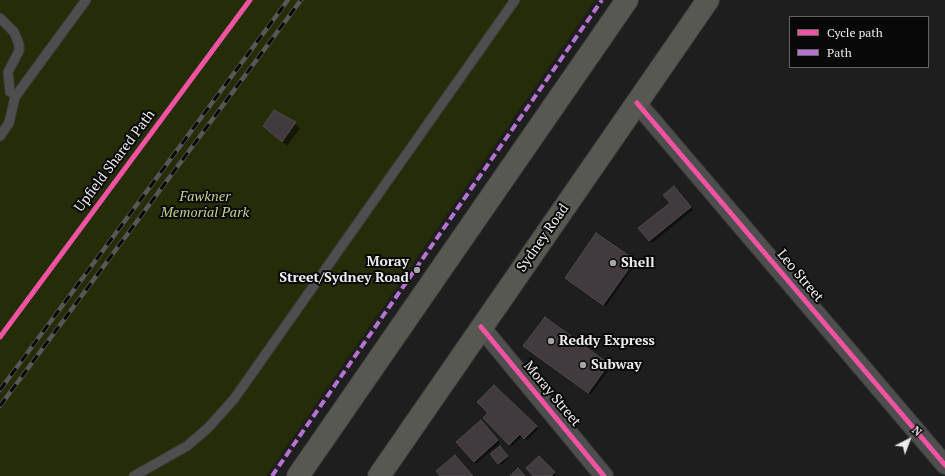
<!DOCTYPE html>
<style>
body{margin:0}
#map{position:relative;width:945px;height:476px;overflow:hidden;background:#1f1e1e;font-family:"PT Serif",serif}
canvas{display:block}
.legend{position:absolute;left:789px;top:16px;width:140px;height:52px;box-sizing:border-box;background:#090808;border:1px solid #656364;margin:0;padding:5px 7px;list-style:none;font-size:12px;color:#eeeced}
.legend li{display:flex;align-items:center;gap:8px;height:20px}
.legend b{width:20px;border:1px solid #656364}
.north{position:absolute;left:889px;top:420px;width:40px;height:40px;-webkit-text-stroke:3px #090808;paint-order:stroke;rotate:42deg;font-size:11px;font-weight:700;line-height:16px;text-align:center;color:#eeeced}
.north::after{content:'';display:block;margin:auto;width:14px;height:18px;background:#eeeced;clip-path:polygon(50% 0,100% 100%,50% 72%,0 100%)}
</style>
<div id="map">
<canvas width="945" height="476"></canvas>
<ul class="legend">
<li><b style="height:5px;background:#f153a3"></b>Cycle path</li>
<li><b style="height:5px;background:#b673d3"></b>Path</li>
</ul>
<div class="north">N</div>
</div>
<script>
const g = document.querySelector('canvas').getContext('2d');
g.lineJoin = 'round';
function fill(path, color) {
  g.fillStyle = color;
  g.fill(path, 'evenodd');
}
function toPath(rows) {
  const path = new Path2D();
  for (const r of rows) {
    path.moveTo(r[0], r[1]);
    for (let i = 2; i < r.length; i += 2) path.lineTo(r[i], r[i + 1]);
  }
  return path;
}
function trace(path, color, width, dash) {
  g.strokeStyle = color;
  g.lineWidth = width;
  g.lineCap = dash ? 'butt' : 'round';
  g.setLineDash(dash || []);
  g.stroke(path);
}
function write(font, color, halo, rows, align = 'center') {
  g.font = font + ' "PT Serif",serif';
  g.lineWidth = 4;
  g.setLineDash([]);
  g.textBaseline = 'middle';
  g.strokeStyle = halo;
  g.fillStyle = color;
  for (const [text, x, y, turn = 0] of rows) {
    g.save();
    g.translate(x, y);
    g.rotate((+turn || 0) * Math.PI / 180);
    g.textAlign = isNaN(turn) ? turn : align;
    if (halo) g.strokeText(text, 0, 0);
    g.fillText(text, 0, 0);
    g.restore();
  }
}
fill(toPath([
 [0,0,595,0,266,476,0,476]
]), '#252c08');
fill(toPath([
 [284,115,300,128,287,146,269,131],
 [676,190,693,210,652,243,640,228,671,203],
 [634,261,636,263,606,306,568,280],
 [527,348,609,364,611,367,591,394],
 [494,386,538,429,527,440,523,436,512,446,484,418,490,413],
 [483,424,500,443,476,464,457,442],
 [499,447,509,458,501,465,499,463],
 [539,457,556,475,555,476,534,476]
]), '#0007');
const building = toPath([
 [274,110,296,122,282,142,263,126,274,110],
 [674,186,691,207,649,241,638,228,670,203,663,195,674,186],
 [596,233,635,260,603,305,565,278,596,233],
 [545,317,609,364,588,393,523,346,545,317],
 [494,385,537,426,524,439,520,434,509,445,483,418,488,413,477,402,494,385],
 [481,420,498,440,474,462,456,442,481,420],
 [500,446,508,456,498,464,490,454,500,446],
 [455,455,473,476,440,476,436,471,455,455],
 [539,456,555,472,551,476,533,476,526,468,539,456],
 [518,468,525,476,510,476,518,468]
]);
fill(building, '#413a3e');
trace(building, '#4c4a4c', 1);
const service = toPath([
 [0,18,14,32,19,44,19,51,8,72,10,92],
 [0,136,9,123,15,97,86,0],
 [134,476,187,446,208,428,234,399,515,0]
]);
const minor = toPath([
 [637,103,945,465],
 [481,327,604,476]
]);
const trunk = toPath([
 [298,476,627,0],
 [379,476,708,0]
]);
trace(service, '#3a3939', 11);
trace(minor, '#3a3939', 20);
trace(trunk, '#3a3939', 24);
trace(service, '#4f4e4e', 9);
trace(minor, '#4f4e4e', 18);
trace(trunk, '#575851', 22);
const rail = toPath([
 [0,390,288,0],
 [0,406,301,0]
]);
trace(rail, '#575757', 4.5);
trace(rail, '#090808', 3, [9]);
trace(toPath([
 [272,476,602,0]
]), '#b673d3', 4, [8, 4]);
trace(toPath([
 [637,103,945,465],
 [481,327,604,476],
 [0,337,250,0]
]), '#f153a3', 5);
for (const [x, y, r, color] of [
 [613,263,4,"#a6a4a5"],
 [417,270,4,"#a6a4a5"],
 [551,341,4,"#a6a4a5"],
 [583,365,4,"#a6a4a5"]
]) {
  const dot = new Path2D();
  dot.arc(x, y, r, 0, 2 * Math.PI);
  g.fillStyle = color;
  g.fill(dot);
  trace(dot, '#090808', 1.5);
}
write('14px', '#eeeced', '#090808', [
 ["Upfield Shared Path",115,161,-53],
 ["Sydney Road",543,238,-55],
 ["Leo Street",800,276,50],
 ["Moray Street",552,394,50]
]);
write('italic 14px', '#c3d48f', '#090808', [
 ["Fawkner",205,197],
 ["Memorial Park",205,213]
]);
write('bold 14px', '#eeeced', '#090808', [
 ["Moray",409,262,"right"],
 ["Street/Sydney Road",409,278,"right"],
 ["Shell",621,263],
 ["Reddy Express",559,341],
 ["Subway",591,365]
], 'left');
</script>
